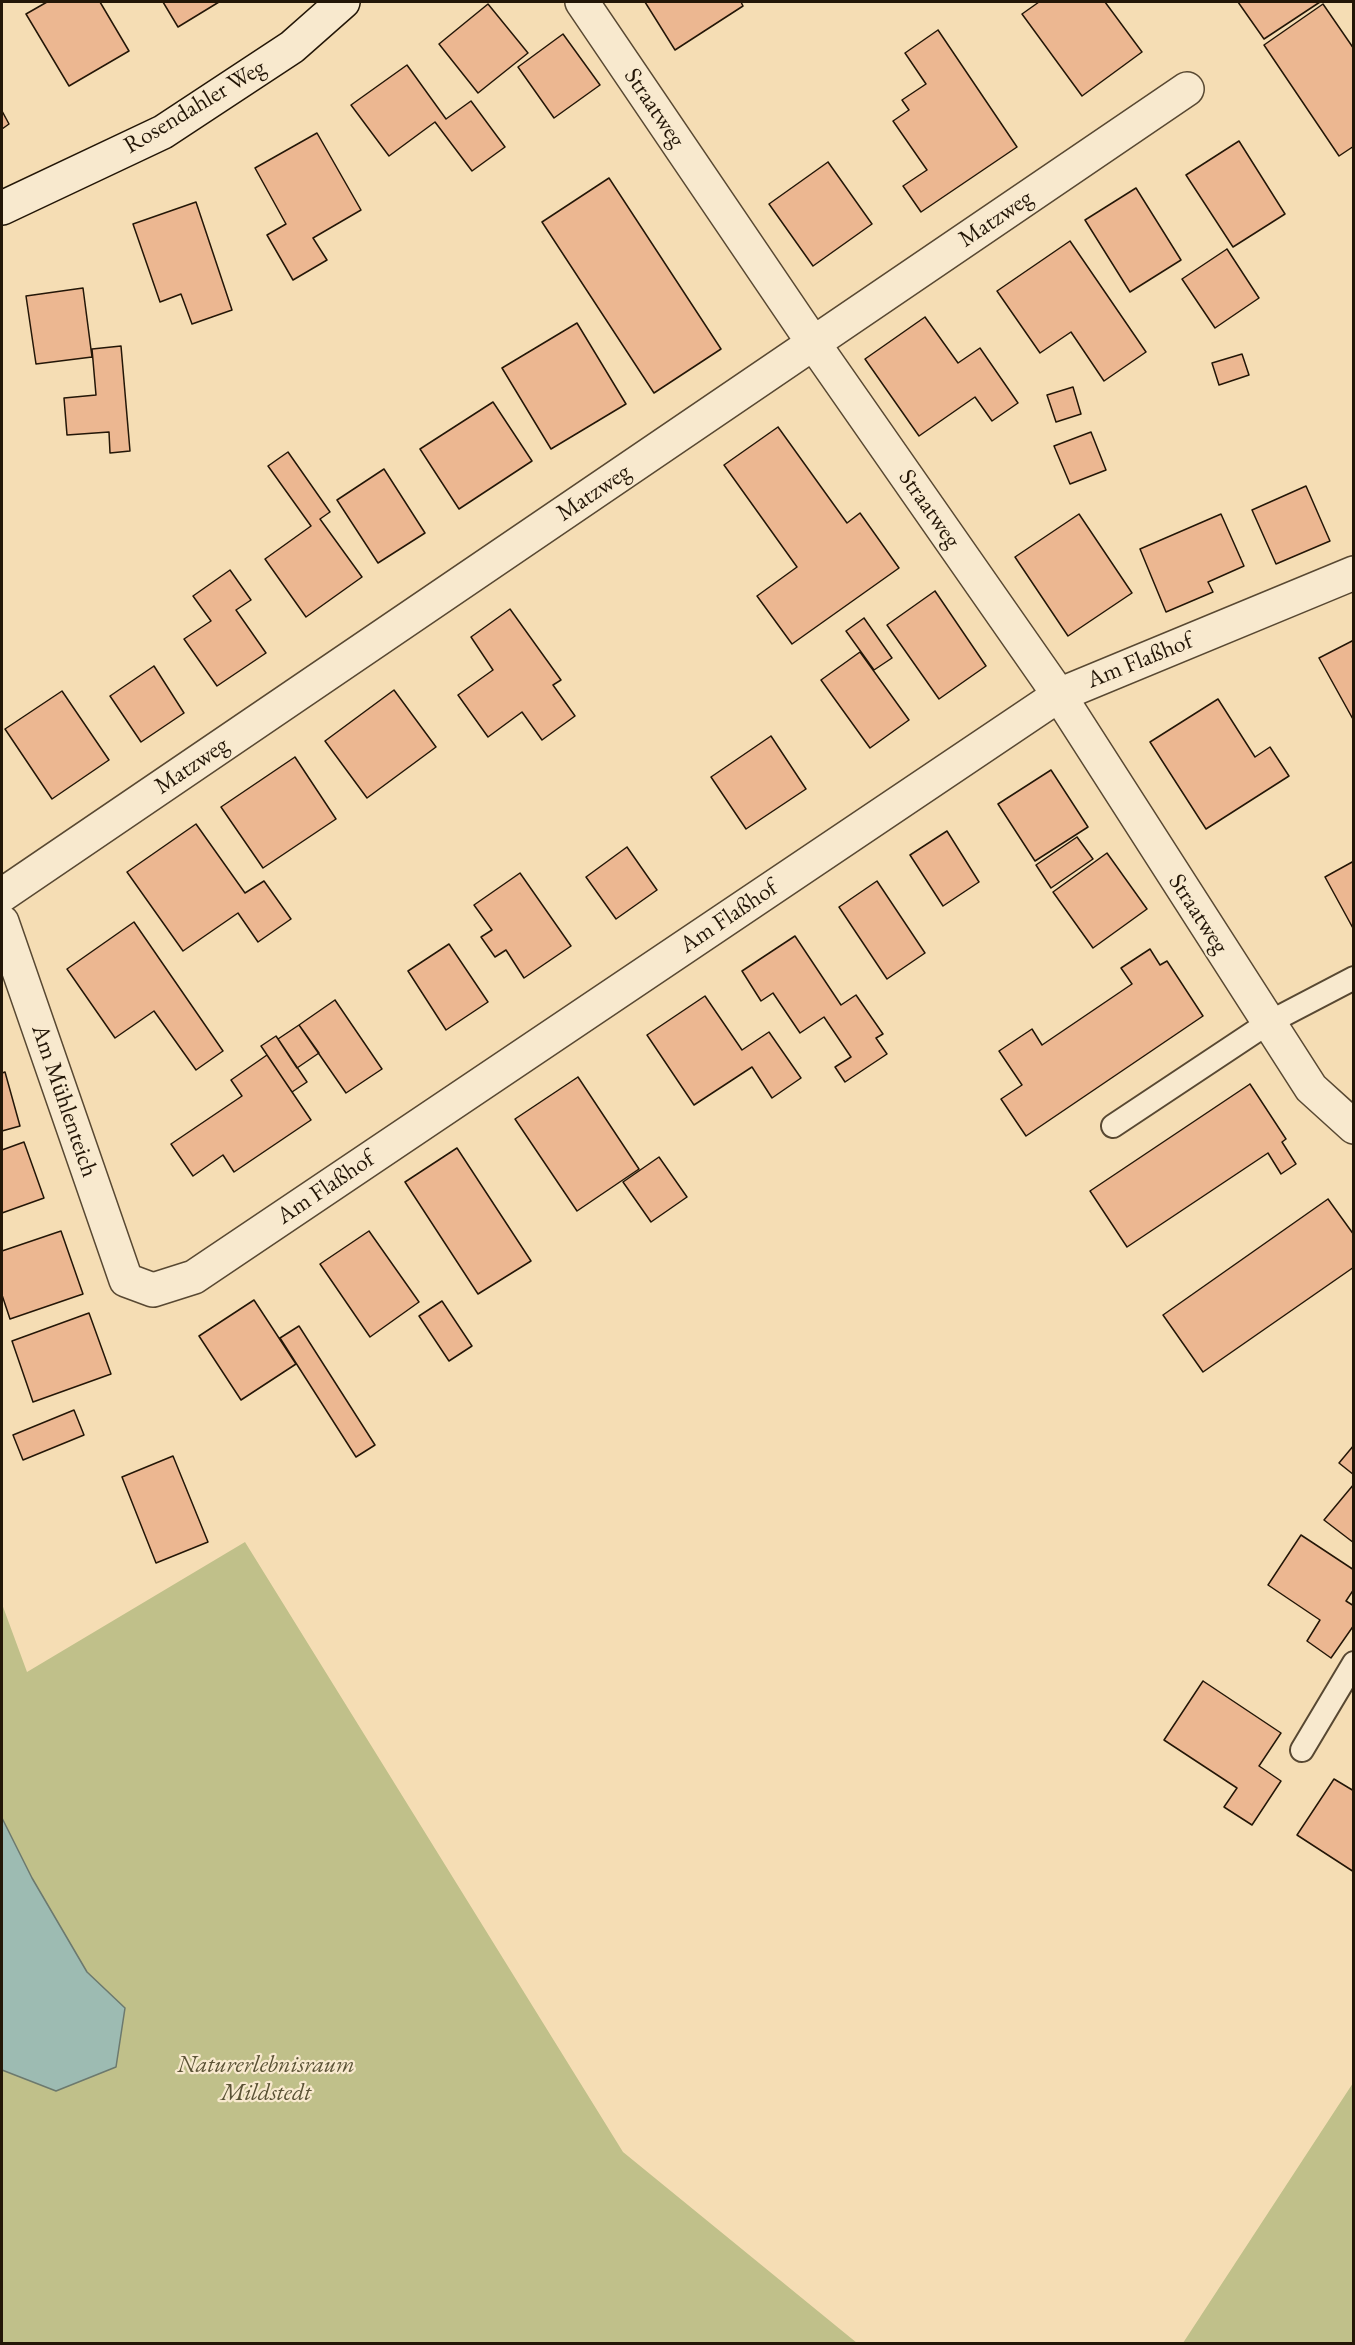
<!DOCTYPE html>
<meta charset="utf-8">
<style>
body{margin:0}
#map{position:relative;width:1355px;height:2345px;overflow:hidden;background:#f5ddb4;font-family:"EB Garamond",serif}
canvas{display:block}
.frame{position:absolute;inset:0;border:3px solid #231607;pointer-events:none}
</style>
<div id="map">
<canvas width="1355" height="2345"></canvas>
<div class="frame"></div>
</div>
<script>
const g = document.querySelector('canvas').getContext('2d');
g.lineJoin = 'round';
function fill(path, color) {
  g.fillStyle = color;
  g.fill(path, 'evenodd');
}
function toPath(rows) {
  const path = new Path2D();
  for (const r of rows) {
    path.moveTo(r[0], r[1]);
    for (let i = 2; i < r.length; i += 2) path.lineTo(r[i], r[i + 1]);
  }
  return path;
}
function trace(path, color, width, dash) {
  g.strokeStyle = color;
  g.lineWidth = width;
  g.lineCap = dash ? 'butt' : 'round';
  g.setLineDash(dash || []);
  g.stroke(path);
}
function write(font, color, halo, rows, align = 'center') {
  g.font = font + ' "EB Garamond",serif';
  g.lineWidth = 4.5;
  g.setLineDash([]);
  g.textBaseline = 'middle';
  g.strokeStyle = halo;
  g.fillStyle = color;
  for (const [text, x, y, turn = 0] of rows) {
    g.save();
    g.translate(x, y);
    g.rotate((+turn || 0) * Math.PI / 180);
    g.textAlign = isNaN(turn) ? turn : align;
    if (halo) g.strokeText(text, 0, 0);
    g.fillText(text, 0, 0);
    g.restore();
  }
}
fill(toPath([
 [245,1542,623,2152,857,2343,2,2343,2,1604,27,1672],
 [1353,2083,1353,2343,1183,2343]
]), '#c0c08a');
const water = toPath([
 [2,1818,32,1878,87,1972,125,2008,116,2067,56,2091,2,2070,2,1818]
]);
fill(water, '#9dbbb2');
trace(water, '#6c796e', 1.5);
const building = toPath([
 [47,2,100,2,129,51,69,86,26,14,47,2],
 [163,2,219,2,178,27,163,2],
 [645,2,741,2,743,6,675,50,645,2],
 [1039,2,1105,2,1142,52,1082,96,1022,14,1039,2],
 [1238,2,1320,2,1264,39,1238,2],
 [488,4,528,53,478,93,439,44,488,4],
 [1323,4,1354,49,1354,146,1339,156,1264,45,1323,4],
 [938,30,1017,147,921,212,903,186,927,170,893,121,909,110,902,100,926,84,905,53,938,30],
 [563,34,600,85,554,118,518,67,563,34],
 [407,65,446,119,471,101,505,147,472,171,435,122,389,156,351,105,407,65],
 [2,111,9,124,2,129,2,111],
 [317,133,361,210,313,238,327,260,293,280,267,235,286,224,255,168,317,133],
 [1239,141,1285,214,1233,247,1186,175,1239,141],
 [828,162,872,224,813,266,769,204,828,162],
 [609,178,721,349,654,393,542,222,609,178],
 [1136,188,1181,260,1130,292,1085,220,1136,188],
 [196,202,232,310,192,324,181,294,160,302,133,224,196,202],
 [1070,241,1146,352,1104,381,1071,332,1040,353,997,291,1070,241],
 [1227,249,1259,298,1215,328,1182,279,1227,249],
 [83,288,92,357,36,364,26,296,83,288],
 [925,317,958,363,980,348,1018,403,992,421,975,397,919,436,865,359,925,317],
 [577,323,626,404,551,449,502,368,577,323],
 [121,346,130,451,110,453,109,432,67,435,64,398,96,395,92,349,121,346],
 [1242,354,1249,375,1219,385,1212,363,1242,354],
 [1073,387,1081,414,1056,422,1047,395,1073,387],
 [493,402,532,461,459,509,420,449,493,402],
 [778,427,847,523,860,513,899,568,792,644,757,596,797,567,724,465,778,427],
 [1091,432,1106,470,1070,484,1054,446,1091,432],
 [288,452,330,512,320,519,362,577,306,617,265,559,311,526,268,466,288,452],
 [384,469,425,533,378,563,337,500,384,469],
 [1306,486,1330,541,1276,564,1252,510,1306,486],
 [1079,514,1132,593,1068,636,1015,557,1079,514],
 [1221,514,1244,566,1208,582,1213,592,1166,612,1140,549,1221,514],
 [230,570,251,600,236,610,266,653,217,686,184,639,211,621,193,596,230,570],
 [935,591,986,666,939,699,887,625,935,591],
 [510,609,561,680,553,685,575,716,542,740,522,712,488,737,458,695,493,670,471,637,510,609],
 [864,618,892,658,874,670,846,631,864,618],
 [1354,640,1354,721,1319,658,1354,640],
 [860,652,909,720,870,748,821,680,860,652],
 [154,666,184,713,141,742,110,696,154,666],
 [394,690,436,747,367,798,325,741,394,690],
 [62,691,109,760,52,799,5,729,62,691],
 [1218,699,1255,757,1270,747,1289,776,1206,829,1150,742,1218,699],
 [771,736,806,789,746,829,711,777,771,736],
 [295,757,336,819,263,868,221,807,295,757],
 [1051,770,1088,827,1035,861,998,804,1051,770],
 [196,824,245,893,264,881,291,919,258,942,238,913,183,951,127,872,196,824],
 [947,831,979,882,943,906,910,855,947,831],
 [1077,837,1093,859,1051,888,1036,865,1077,837],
 [627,847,657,890,616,919,586,877,627,847],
 [1107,853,1147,909,1093,948,1053,892,1107,853],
 [1354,861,1354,930,1325,877,1354,861],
 [520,873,571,946,524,978,506,950,495,957,481,937,492,930,474,905,520,873],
 [877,881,925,953,887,979,839,907,877,881],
 [134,922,223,1051,196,1070,154,1011,115,1038,67,969,134,922],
 [795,936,841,1005,856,995,883,1034,876,1038,887,1054,845,1082,835,1067,851,1057,824,1017,800,1033,773,993,761,1001,742,971,795,936],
 [449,944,488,1002,446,1030,408,971,449,944],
 [1150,949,1160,965,1167,961,1203,1016,1026,1136,1001,1099,1022,1085,999,1051,1032,1029,1042,1045,1132,984,1121,968,1150,949],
 [705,996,742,1050,769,1032,801,1078,772,1098,752,1067,694,1105,647,1035,705,996],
 [335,1000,382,1069,346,1093,299,1025,335,1000],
 [299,1025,319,1053,297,1068,278,1039,299,1025],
 [276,1036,307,1082,292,1092,261,1046,276,1036],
 [267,1055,311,1120,234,1172,223,1155,193,1176,171,1144,242,1096,231,1080,267,1055],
 [5,1072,20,1126,2,1131,2,1073,5,1072],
 [578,1077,639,1169,577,1211,515,1119,578,1077],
 [1250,1084,1286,1139,1282,1142,1296,1164,1281,1174,1268,1153,1127,1247,1090,1191,1250,1084],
 [24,1142,44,1198,2,1213,2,1150,24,1142],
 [457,1148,531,1261,478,1294,405,1182,457,1148],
 [659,1157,687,1197,651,1222,623,1182,659,1157],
 [1328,1199,1354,1235,1354,1267,1203,1372,1163,1315,1328,1199],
 [61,1231,83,1294,10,1319,2,1295,2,1251,61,1231],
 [369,1231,419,1302,370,1337,320,1264,369,1231],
 [254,1300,296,1364,241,1400,199,1336,254,1300],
 [442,1301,472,1346,449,1361,419,1316,442,1301],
 [89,1313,111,1374,33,1402,12,1341,89,1313],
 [299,1326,375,1445,356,1457,280,1338,299,1326],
 [74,1410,84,1435,23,1460,13,1435,74,1410],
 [1354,1445,1354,1475,1339,1463,1354,1445],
 [173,1456,208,1542,156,1563,122,1477,173,1456],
 [1354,1484,1354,1543,1324,1520,1354,1484],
 [1301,1535,1354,1570,1354,1589,1346,1601,1354,1606,1354,1625,1331,1658,1307,1641,1320,1620,1268,1585,1301,1535],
 [1203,1681,1281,1733,1259,1766,1281,1781,1252,1825,1224,1807,1237,1788,1164,1740,1203,1681],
 [1334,1779,1354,1791,1354,1872,1297,1835,1334,1779]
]);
fill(building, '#ecb791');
trace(building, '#231607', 1.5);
const lane = toPath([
 [1113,1126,1268,1023,1354,978],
 [1302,1750,1354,1663]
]);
const street = toPath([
 [582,2,814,344,1059,695,1311,1088,1354,1127],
 [2,895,1187,89],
 [2,922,126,1280,153,1290,194,1277,1059,695,1354,573]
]);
const secondary = toPath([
 [2,208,163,132,292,47,343,2]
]);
trace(lane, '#584832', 26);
trace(street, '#584832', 36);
trace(secondary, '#231607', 36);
trace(lane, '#f8e9ce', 22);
trace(street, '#f8e9ce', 33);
trace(secondary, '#f8e9ce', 33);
write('24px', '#231607', '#f8e9ce', [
 ["Rosendahler Weg",195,107,-31],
 ["Straatweg",654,108,56],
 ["Matzweg",996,219,-34],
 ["Matzweg",594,493,-34],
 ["Straatweg",929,509,55],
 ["Am Flaßhof",1140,661,-22],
 ["Matzweg",192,766,-34],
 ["Straatweg",1198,914,57],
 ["Am Flaßhof",729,917,-34],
 ["Am Mühlenteich",64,1101,71],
 ["Am Flaßhof",326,1188,-34]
]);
write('italic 24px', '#5a5235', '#f8e9ce', [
 ["Naturerlebnisraum",266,2065],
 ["Mildstedt",266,2093]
]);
</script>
